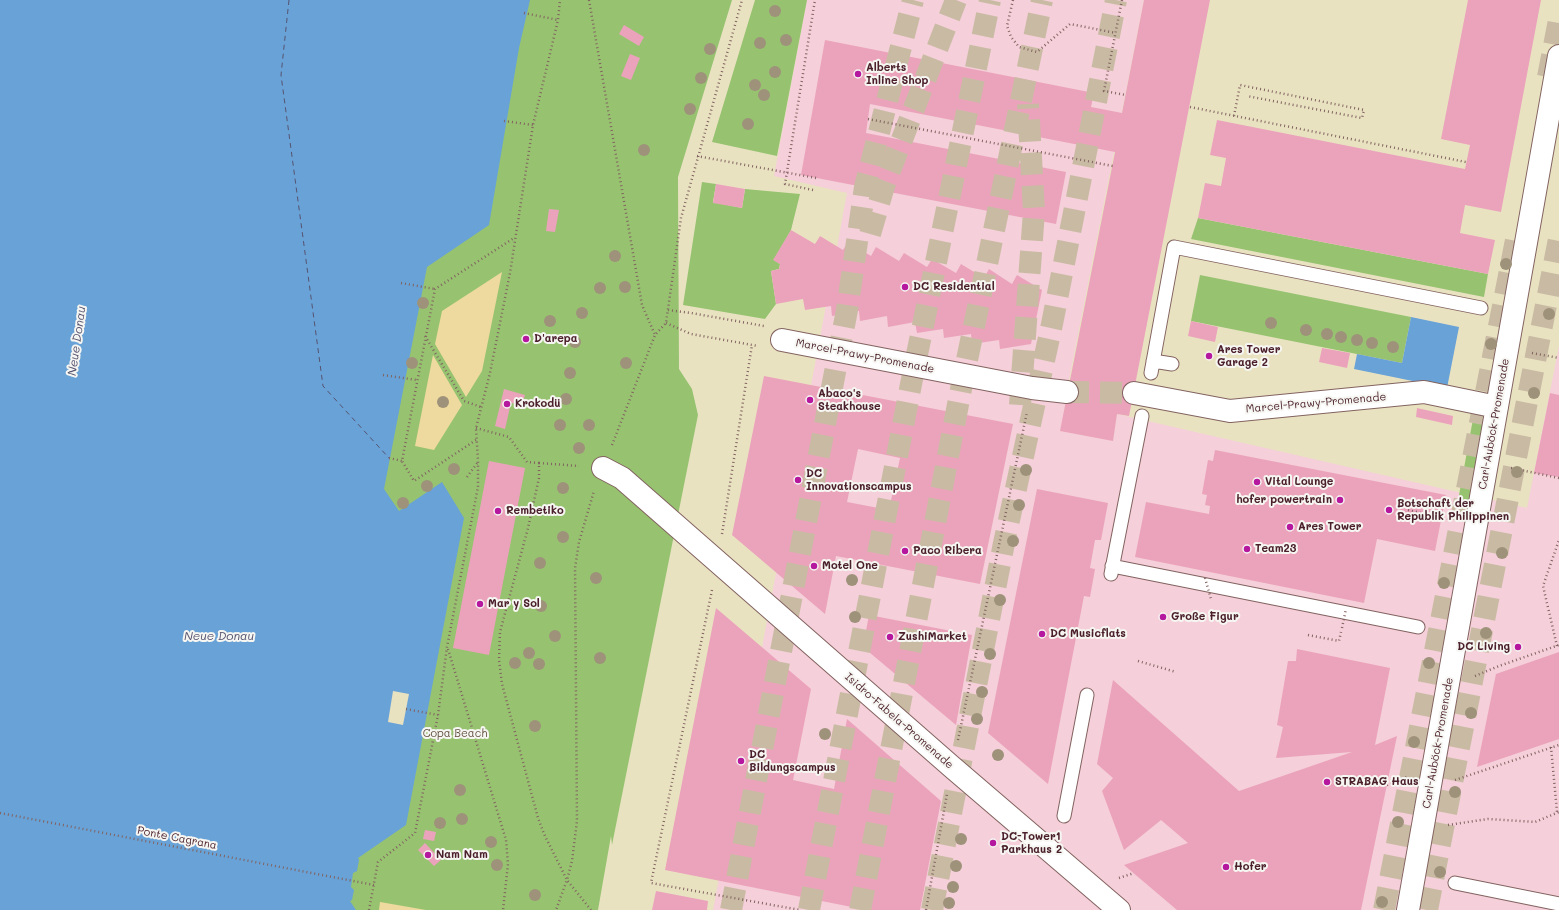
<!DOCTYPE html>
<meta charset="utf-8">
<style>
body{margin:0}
canvas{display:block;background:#e9e2c1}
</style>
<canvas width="1559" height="910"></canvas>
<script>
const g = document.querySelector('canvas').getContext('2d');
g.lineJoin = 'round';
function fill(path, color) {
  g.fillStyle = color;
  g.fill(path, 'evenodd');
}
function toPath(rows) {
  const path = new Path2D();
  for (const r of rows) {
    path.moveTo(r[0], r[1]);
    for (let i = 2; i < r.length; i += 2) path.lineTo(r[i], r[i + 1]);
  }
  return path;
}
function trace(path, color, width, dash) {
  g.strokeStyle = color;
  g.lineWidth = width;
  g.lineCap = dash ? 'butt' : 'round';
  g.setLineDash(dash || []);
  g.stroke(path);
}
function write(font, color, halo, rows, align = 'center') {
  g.font = font + ' Mali,sans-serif';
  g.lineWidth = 4;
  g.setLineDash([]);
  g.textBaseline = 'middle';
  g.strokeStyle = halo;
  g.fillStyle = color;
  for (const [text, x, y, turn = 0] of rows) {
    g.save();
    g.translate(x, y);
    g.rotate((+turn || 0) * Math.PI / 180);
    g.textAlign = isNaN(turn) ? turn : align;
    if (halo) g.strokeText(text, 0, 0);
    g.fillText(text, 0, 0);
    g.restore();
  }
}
fill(toPath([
 [807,0,1144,0,1069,380,1061,431,1113,440,1117,414,1527,508,1559,346,1559,910,713,910,847,193,774,176]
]), '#f5cfd9');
fill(toPath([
 [480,0,732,0,678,177,679,369,692,389,698,415,612,845,611,836,598,910,248,910],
 [755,0,807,0,777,156,712,142],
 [702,182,716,184,713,202,742,208,745,189,800,194,791,230,774,260,780,264,779,269,771,271,776,304,765,319,683,305],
 [1198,218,1488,274,1484,297,1191,239],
 [1200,275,1411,317,1402,363,1191,321],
 [1475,408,1485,410,1466,519,1455,517]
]), '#97c371');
fill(toPath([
 [502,272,482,371,466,397,435,344,442,311],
 [433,355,462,405,434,450,415,446],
 [380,902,426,910,379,910]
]), '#eeda9e');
fill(toPath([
 [0,0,530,0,519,48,489,225,427,267,384,489,399,511,442,482,464,518,406,825,358,858,359,860,357,871,353,873,351,887,354,890,352,900,350,901,356,910,0,910],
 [1411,317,1459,327,1447,388,1354,369,1357,354,1402,363]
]), '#68a2d7');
fill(toPath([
 [393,691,409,694,403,725,388,722]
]), '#e9e2c1');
trace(toPath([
 [289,0,281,75,323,386,389,458]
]), '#565370', 1, [5, 4]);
fill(toPath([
 [1144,0,1210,0,1129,416,1117,414,1113,441,1060,431,1115,152,870,104,866,133,1066,172,1056,224,801,175,825,40,1094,93,1091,107,1122,113],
 [1468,0,1541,0,1501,212,1465,205,1460,233,1495,240,1488,274,1198,218,1205,183,1221,186,1226,158,1210,155,1217,120,1465,169,1470,145,1441,139],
 [624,25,644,37,639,46,619,34],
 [630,54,640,58,631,80,621,76],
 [716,184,745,189,742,208,713,203],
 [549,209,559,210,555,232,546,231],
 [791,230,815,244,820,236,843,250,848,242,871,256,876,247,899,261,904,253,927,267,932,259,956,273,961,264,984,278,989,269,1012,284,1017,275,1042,290,1031,344,1000,349,999,340,972,344,971,334,944,338,943,329,917,333,915,322,888,327,887,316,860,321,859,311,832,316,831,306,805,310,803,299,776,304,771,271,779,269,780,264,773,260],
 [1191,321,1218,327,1215,342,1188,336],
 [1322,348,1350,353,1347,368,1319,362],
 [764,376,1013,424,980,584,836,556,825,614,732,535],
 [858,449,900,458,889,510,847,502],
 [504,389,525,395,522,405,511,403,505,429,495,426],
 [1550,393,1559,395,1559,477,1534,473],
 [1417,408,1453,416,1452,425,1416,417],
 [1215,450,1446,495,1435,551,1377,539,1364,603,1135,557,1146,502,1209,514,1210,506,1205,505,1207,495,1202,494,1208,460,1213,461],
 [489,461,525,468,489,655,453,648],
 [1037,489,1108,503,1101,540,1095,540,1090,568,1095,569,1090,597,1084,596,1048,784,988,733],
 [716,608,811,689,793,780,834,789,847,719,941,801,920,910,867,910,665,870],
 [869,615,972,635,956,725,863,647],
 [1297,649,1390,668,1375,745,1397,736,1361,910,1177,910,1124,865,1188,843,1161,820,1124,850,1102,791,1113,778,1097,764,1113,680,1239,791,1352,752,1276,758,1283,727,1277,725,1288,661,1296,661],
 [1559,652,1559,739,1477,767,1496,674],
 [425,830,436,832,434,841,423,839],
 [425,843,441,860,434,866,418,850],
 [656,891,708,901,707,910,652,910]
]), '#eba3bb');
trace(toPath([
 [1067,392,1134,393]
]), '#c9bba3', 22, [22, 11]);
trace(toPath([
 [1548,77,1559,20],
 [1384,910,1516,240],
 [1427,910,1559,239]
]), '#c9bba3', 22, [22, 11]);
trace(toPath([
 [870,234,884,186,956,0],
 [1020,405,1034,211,1028,104],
 [731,910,847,310,865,187,913,0],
 [809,910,913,374,990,0],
 [860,910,962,384,1042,0],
 [932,910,1004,543,1052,324,1116,0]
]), '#c9bba3', 22, [22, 11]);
const lane = toPath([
 [1153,361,1172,364],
 [1151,373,1174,247,1481,308],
 [1112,566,1418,627],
 [1111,574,1142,416],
 [1064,816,1087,695],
 [1455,883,1559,904]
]);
const street = toPath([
 [782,340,1032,388,1067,392],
 [1134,393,1230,411,1424,392,1497,407],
 [603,468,622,478,952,767,1119,910],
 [1408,910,1559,56]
]);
trace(lane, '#826360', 15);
trace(street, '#826360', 24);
trace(toPath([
 [589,0,642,305,655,335],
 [1013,0,1007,26,1011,37,1019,47,1037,52,1070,24,1116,33],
 [1122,0,1104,91,1126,95],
 [524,13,558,20],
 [1190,107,1466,162],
 [1234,116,1240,85,1364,110,1362,118,1247,96],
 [868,119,1113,166],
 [504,121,533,125],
 [697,156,816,178],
 [813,190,785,184,815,0],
 [401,283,435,289],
 [668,310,691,313,764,326],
 [666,323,691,334,758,346],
 [425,336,464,401,481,407],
 [1532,353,1559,358],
 [383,375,417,380],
 [476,428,509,437,527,462,539,463,539,478,528,528,500,632,499,660,502,684,538,818,544,834,567,880,556,910],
 [476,440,414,481,402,461,435,289,514,238],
 [612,445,655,335,666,323,681,218,742,0],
 [389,458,402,461],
 [539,463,579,466],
 [1511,468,1559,478],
 [467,477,478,462],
 [1408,510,1452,520],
 [722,534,752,345],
 [712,590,651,883,800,910],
 [1308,635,1339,641,1341,632],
 [1557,646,1543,586,1559,540],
 [448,649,506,840,508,864,503,910],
 [1138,661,1176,672],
 [1475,676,1499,666,1559,645],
 [406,709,438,715],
 [958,740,1027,412],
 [1551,747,1557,812],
 [1455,780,1559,745],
 [1387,785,1407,777],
 [0,813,374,885],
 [1448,825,1488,819,1535,822,1559,812],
 [1119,878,1134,873],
 [369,910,378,862,415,833,438,715,447,647,478,487,478,461,476,428,490,373,510,273,533,125,558,20,560,0],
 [591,910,567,880,572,861,577,821,575,568,579,542,594,491],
 [926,910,947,794]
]), '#826360', 2.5, [1, 3]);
trace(lane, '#fff', 13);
trace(street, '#fff', 22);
trace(toPath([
 [1205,578,1211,599],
 [1342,628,1346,609]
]), '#826360', 2.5, [1, 3]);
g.fillStyle = '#9e927a';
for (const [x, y] of [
 [775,11],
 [786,40],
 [760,43],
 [710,49],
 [775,72],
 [701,78],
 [755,85],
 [764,95],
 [690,109],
 [748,124],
 [644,150],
 [615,256],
 [1506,264],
 [625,287],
 [600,288],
 [423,303],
 [582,313],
 [1549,314],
 [550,321],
 [1271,323],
 [1306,330],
 [1327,334],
 [1341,337],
 [1357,340],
 [575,342],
 [1372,343],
 [1491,344],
 [1393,347],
 [412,363],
 [626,363],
 [570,373],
 [1534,393],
 [566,399],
 [443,402],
 [560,425],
 [589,425],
 [579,448],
 [454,469],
 [1026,470],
 [1517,472],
 [427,486],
 [563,488],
 [403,503],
 [1019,505],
 [563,537],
 [1013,541],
 [1502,553],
 [540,563],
 [596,578],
 [852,580],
 [1444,583],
 [1000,600],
 [541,606],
 [855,617],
 [1486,633],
 [555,636],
 [529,653],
 [990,654],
 [600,658],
 [515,663],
 [1429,663],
 [539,664],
 [982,692],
 [1471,713],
 [977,719],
 [535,726],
 [825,734],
 [1414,742],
 [998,755],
 [460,790],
 [1455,792],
 [462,819],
 [1398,822],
 [440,823],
 [961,839],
 [491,842],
 [497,865],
 [956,866],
 [1440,872],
 [953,887],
 [535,895],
 [1382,902],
 [949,903]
]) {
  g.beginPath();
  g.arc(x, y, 6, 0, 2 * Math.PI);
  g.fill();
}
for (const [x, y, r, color] of [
 [858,74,4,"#b5179e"],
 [905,287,4,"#b5179e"],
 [526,339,4,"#b5179e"],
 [1209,356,4,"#b5179e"],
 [810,400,4,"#b5179e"],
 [507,404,4,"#b5179e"],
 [798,480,4,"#b5179e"],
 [1257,482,4,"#b5179e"],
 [1340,500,4,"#b5179e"],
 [1389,510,4,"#b5179e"],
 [498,511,4,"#b5179e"],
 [1290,527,4,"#b5179e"],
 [1247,549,4,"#b5179e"],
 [905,551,4,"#b5179e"],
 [814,566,4,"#b5179e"],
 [480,604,4,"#b5179e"],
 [1163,617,4,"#b5179e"],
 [1042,634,4,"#b5179e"],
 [890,637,4,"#b5179e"],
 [1518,647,4,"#b5179e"],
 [741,761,4,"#b5179e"],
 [1327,782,4,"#b5179e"],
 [993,843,4,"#b5179e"],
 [428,855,4,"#b5179e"],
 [1226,867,4,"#b5179e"]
]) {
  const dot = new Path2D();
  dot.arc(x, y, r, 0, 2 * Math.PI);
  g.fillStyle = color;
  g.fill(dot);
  trace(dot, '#f6f6f2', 1.5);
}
write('bold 11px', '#4a1f2b', '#f6f6f2', [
 ["Alberts",866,68],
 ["Inline Shop",866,81],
 ["DC Residential",913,287],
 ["D'arepa",534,339],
 ["Ares Tower",1217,350],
 ["Garage 2",1217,363],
 ["Abaco's",818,394],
 ["Steakhouse",818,407],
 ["Krokodü",515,404],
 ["DC",806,474],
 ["Innovationscampus",806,487],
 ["Vital Lounge",1265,482],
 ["hofer powertrain",1332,500,"right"],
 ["Botschaft der",1397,504],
 ["Republik Philippinen",1397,517],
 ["Rembetiko",506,511],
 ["Ares Tower",1298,527],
 ["Team23",1255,549],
 ["Paco Ribera",913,551],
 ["Motel One",822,566],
 ["Mar y Sol",488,604],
 ["Große Figur",1171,617],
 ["DC Musicflats",1050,634],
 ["ZushiMarket",898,637],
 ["DC Living",1510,647,"right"],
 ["DC",749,755],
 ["Bildungscampus",749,768],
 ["STRABAG Haus",1335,782],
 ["DC-Tower1",1001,837],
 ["Parkhaus 2",1001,850],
 ["Nam Nam",436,855],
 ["Hofer",1234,867]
], 'left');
write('11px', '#4a1f2b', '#f6f6f2', [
 ["Marcel-Prawy-Promenade",865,356,11],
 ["Marcel-Prawy-Promenade",1316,403,-5],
 ["Carl-Auböck-Promenade",1494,424,-80],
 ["Isidro-Fabela-Promenade",899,721,41],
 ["Carl-Auböck-Promenade",1438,743,-80],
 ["Ponte Cagrana",177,838,11]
]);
write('11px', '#615040', '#f6f6f2', [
 ["Copa Beach",455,734]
]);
write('italic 12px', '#565370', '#f6f6f2', [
 ["Neue Donau",77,341,-82],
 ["Neue Donau",219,636]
]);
</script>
